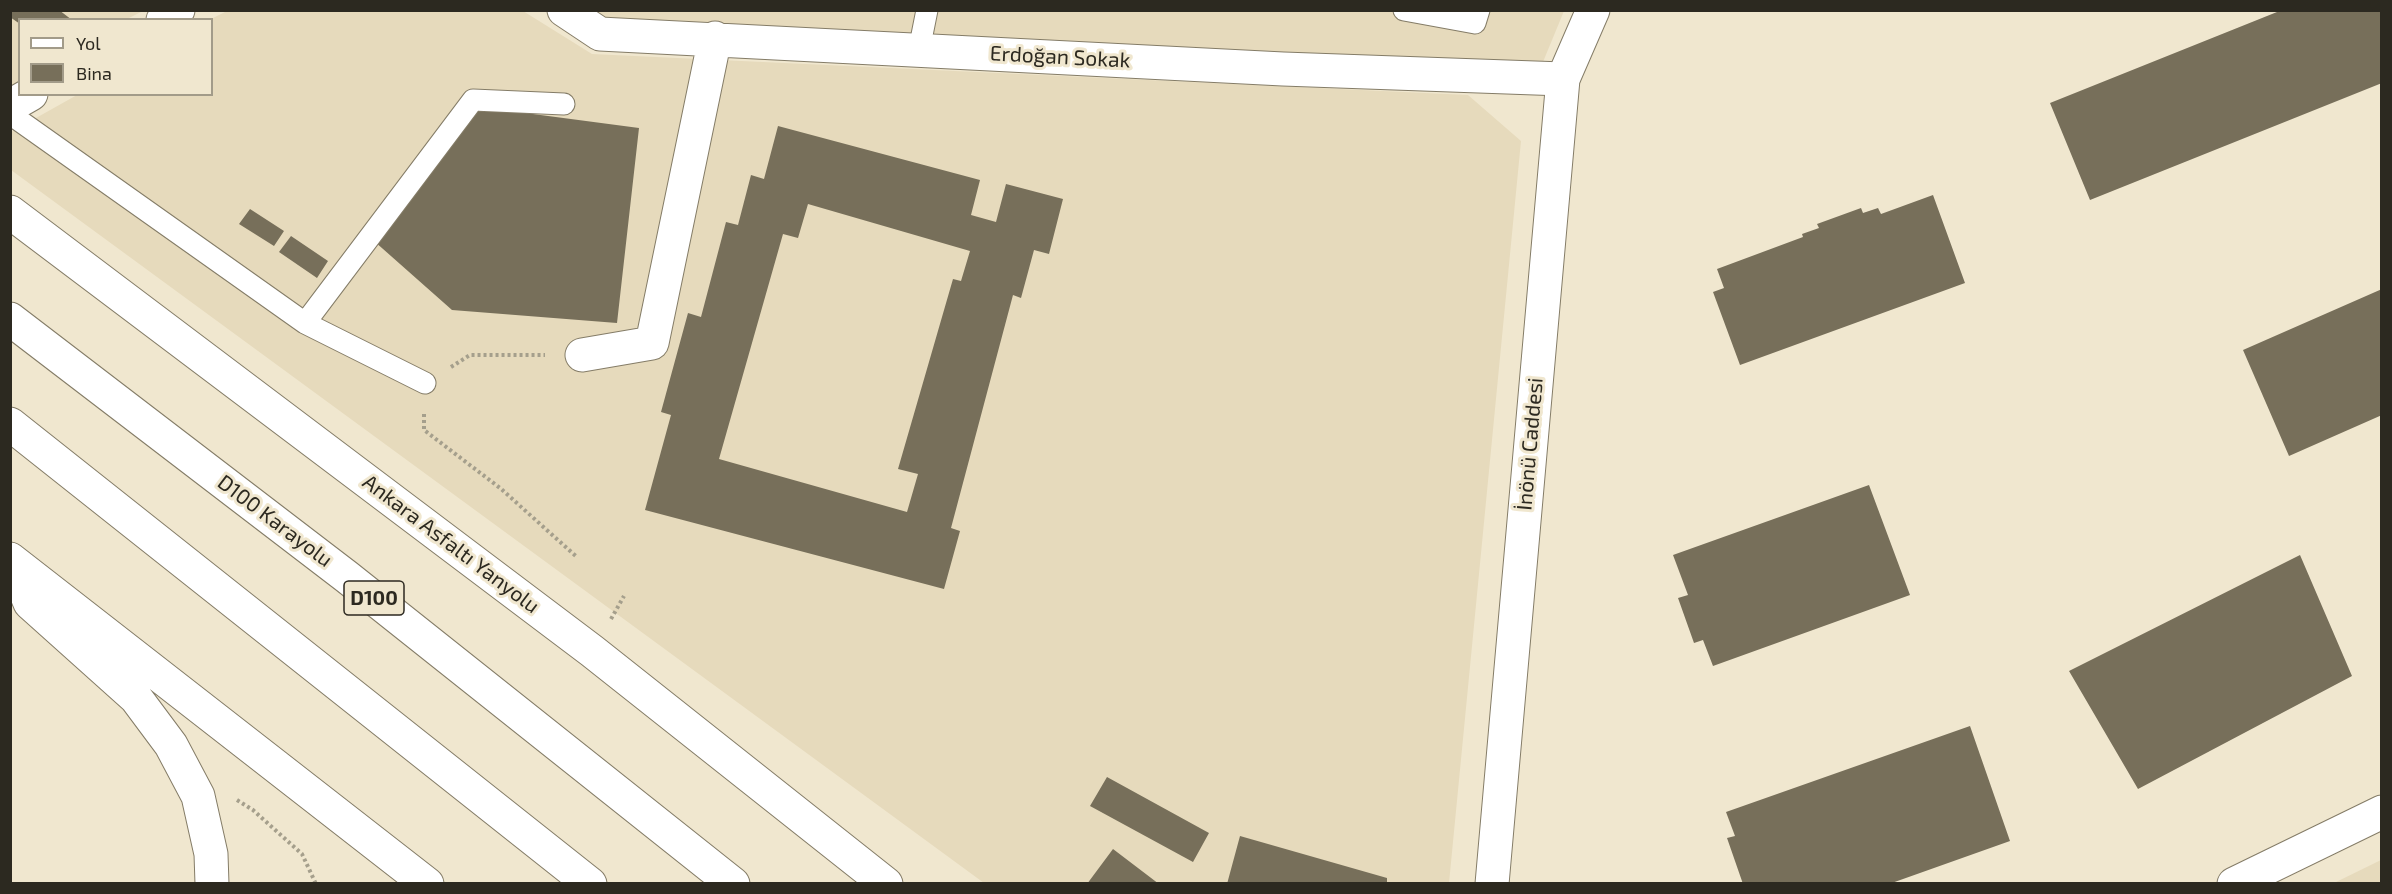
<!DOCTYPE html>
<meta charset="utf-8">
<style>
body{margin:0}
#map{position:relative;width:2392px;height:894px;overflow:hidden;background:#f0e7cf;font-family:"Exo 2",sans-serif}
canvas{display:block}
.frame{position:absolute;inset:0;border:12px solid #2c2920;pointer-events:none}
.legend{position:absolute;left:18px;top:18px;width:195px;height:78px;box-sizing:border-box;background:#f0e7cf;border:2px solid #a29b89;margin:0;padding:8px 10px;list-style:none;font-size:18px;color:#2c2920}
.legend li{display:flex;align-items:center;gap:12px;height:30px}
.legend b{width:30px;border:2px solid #a29b89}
</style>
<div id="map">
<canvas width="2392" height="894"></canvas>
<div class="frame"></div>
<ul class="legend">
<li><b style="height:8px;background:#fff"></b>Yol</li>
<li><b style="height:16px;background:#776f5a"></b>Bina</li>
</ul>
</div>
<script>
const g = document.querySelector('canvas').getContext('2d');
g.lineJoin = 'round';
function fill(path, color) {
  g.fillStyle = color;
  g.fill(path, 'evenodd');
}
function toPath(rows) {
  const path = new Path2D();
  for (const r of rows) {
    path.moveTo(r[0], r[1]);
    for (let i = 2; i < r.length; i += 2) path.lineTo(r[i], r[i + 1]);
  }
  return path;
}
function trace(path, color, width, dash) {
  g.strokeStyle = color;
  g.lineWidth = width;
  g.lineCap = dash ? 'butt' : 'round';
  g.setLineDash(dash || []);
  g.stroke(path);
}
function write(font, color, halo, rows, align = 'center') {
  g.font = font + ' "Exo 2",sans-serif';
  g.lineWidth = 6;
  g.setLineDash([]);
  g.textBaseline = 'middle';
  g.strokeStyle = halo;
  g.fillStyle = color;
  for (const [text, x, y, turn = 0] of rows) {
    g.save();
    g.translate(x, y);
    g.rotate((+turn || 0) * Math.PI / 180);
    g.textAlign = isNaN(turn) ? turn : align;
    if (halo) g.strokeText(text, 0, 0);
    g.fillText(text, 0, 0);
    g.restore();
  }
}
fill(toPath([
 [11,11,143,11,127,19,20,20,19,81,11,86],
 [227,11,523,11,592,54,1468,95,1521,141,1449,883,984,883,11,170,11,132,77,95,212,94,211,19],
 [586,11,1564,11,1538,74,603,22],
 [2381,860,2381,883,2334,883]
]), '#e6dabc');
fill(toPath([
 [10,10,59,10,72,20,20,20,20,24,10,17],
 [2282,10,2382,10,2382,83,2090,200,2050,103],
 [480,107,639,128,617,323,452,310,374,241],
 [778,126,980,180,971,215,996,222,1006,184,1063,199,1049,254,1034,250,1021,298,1013,295,951,528,960,531,944,589,645,510,671,415,661,412,688,313,701,317,726,222,738,225,751,175,764,179],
 [808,204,970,251,961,281,953,279,898,469,918,474,907,512,719,459,783,234,798,238],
 [1933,195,1965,283,1740,365,1713,292,1724,288,1717,269,1803,237,1802,234,1819,228,1817,224,1861,208,1863,213,1878,208,1881,214],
 [250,209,284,231,274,246,239,224],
 [291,236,328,261,317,278,279,252],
 [2382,289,2382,415,2289,456,2243,350],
 [1869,485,1910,595,1713,666,1703,640,1694,643,1678,598,1688,595,1673,555],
 [2300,555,2352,676,2138,789,2069,671],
 [1970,726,2010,841,1889,884,1743,884,1727,838,1735,836,1726,812],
 [1107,777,1209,833,1193,862,1090,806],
 [1240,836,1387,878,1387,884,1227,884],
 [1113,849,1159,884,1087,884]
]), '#776f5a');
const lane = toPath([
 [1404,10,1475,23,1479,10],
 [919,50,927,10],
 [10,114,305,323,473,100,564,104],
 [305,323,425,383]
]);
const street = toPath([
 [564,10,600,34,1283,69,1563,79],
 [163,20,178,10],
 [10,106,31,94],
 [582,355,652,343,715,38]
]);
const secondary = toPath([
 [10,212,592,651,886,884],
 [10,559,427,884],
 [13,562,30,603,136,698,171,745,198,796,211,854,212,884],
 [1492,884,1563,79,1593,10],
 [2234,884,2382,812]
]);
const highway = toPath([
 [10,319,347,577,733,884],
 [10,424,590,884]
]);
trace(lane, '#847c67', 23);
trace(street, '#847c67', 35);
trace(secondary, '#847c67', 35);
trace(highway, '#847c67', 35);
trace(toPath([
 [451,367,470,355,545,355],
 [424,414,424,430,500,488,577,557],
 [611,619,624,596],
 [237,800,253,810,302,854,316,884]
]), '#a59f8c', 4, [3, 3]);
trace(lane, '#fff', 21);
trace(street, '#fff', 33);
trace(secondary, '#fff', 33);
trace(highway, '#fff', 33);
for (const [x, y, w] of [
 [374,598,60]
]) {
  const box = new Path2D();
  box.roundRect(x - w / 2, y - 17, w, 34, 4.5);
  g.fillStyle = '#f0e7cf';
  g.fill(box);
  trace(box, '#2c2920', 1.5);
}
write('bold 20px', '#2c2920', null, [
 ["D100",374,598]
]);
write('21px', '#2c2920', '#f0e7cf', [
 ["Erdoğan Sokak",1060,57,3],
 ["İnönü Caddesi",1530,444,-85],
 ["D100 Karayolu",275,521,37],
 ["Ankara Asfaltı Yanyolu",451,544,37]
]);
</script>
